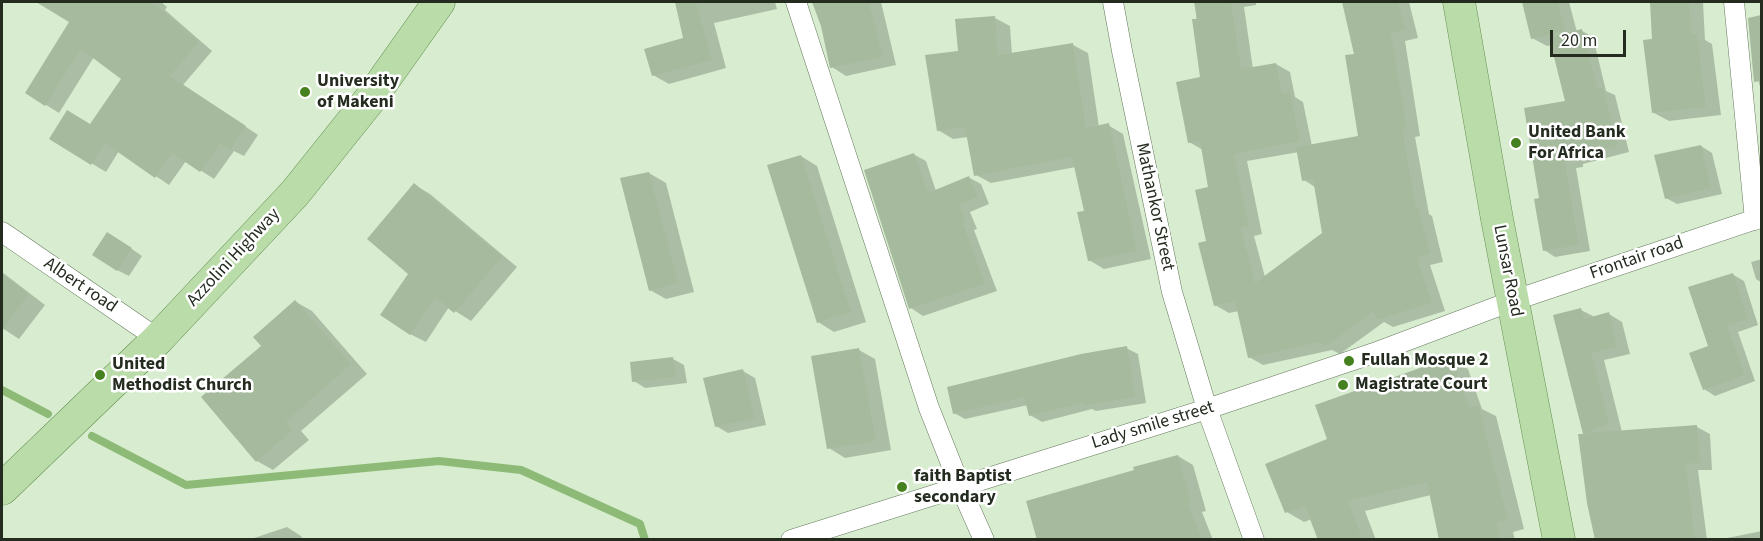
<!DOCTYPE html>
<style>
body{margin:0}
#map{position:relative;width:1763px;height:541px;overflow:hidden;background:#d8edcf;font-family:"Source Sans 3",sans-serif}
canvas{display:block}
.frame{position:absolute;inset:0;border:3px solid #242c20;pointer-events:none}
.scale{position:absolute;left:1550px;top:30px;width:76px;height:27px;box-sizing:border-box;border:3px solid #242c20;border-top:0;padding-left:8px;font-size:18px;line-height:21px;white-space:nowrap;color:#242c20;-webkit-text-stroke:4px #fff;paint-order:stroke}
</style>
<div id="map">
<canvas width="1763" height="541"></canvas>
<div class="frame"></div>
<div class="scale">20 m</div>
</div>
<script>
const g = document.querySelector('canvas').getContext('2d');
g.lineJoin = 'round';
function fill(path, color) {
  g.fillStyle = color;
  g.fill(path, 'evenodd');
}
function toPath(rows) {
  const path = new Path2D();
  for (const r of rows) {
    path.moveTo(r[0], r[1]);
    for (let i = 2; i < r.length; i += 2) path.lineTo(r[i], r[i + 1]);
  }
  return path;
}
function trace(path, color, width, dash) {
  g.strokeStyle = color;
  g.lineWidth = width;
  g.lineCap = dash ? 'butt' : 'round';
  g.setLineDash(dash || []);
  g.stroke(path);
}
function write(font, color, halo, rows, align = 'center') {
  g.font = font + ' "Source Sans 3",sans-serif';
  g.lineWidth = 5;
  g.setLineDash([]);
  g.textBaseline = 'middle';
  g.strokeStyle = halo;
  g.fillStyle = color;
  for (const [text, x, y, turn = 0] of rows) {
    g.save();
    g.translate(x, y);
    g.rotate((+turn || 0) * Math.PI / 180);
    g.textAlign = isNaN(turn) ? turn : align;
    if (halo) g.strokeText(text, 0, 0);
    g.fillText(text, 0, 0);
    g.restore();
  }
}
fill(toPath([
 [39,2,161,2,167,7,165,10,212,51,183,85,258,135,244,156,234,151,214,179,186,161,169,185,119,151,106,172,51,139,91,126,123,79,94,57,59,113,27,93,71,22],
 [676,2,775,2,777,9,714,23,726,68,669,84,653,75,685,39],
 [815,2,881,2,896,65,846,76,832,67],
 [1195,2,1256,2,1256,5,1244,7,1253,69,1276,64,1290,72,1295,97,1303,102,1312,146,1360,138,1356,55,1343,2,1409,2,1418,38,1405,41,1420,136,1415,137,1429,214,1432,216,1443,262,1430,265,1445,311,1393,327,1384,322,1340,354,1332,350,1263,365,1249,357,1239,311,1229,313,1215,305,1208,242,1210,188,1203,150,1189,142,1202,78],
 [1299,152,1304,180,1315,187,1324,234,1265,277,1254,236,1262,234,1247,161],
 [1524,2,1569,2,1577,32,1582,31,1593,37,1606,91,1615,95,1629,152,1583,164,1583,167,1576,168,1590,251,1555,257,1544,250,1541,199,1567,102,1553,45,1547,46,1532,38],
 [1652,2,1703,2,1705,40,1712,44,1721,115,1669,121,1654,113],
 [1762,17,1762,94,1754,64,1749,19],
 [995,18,1010,26,1012,55,1073,45,1088,53,1099,127,1108,125,1123,134,1151,259,1104,269,1089,260,1086,212,1076,167,991,183,976,175,968,137,953,139,938,130,960,52],
 [1701,146,1712,153,1722,194,1677,204,1666,198],
 [913,154,926,161,936,191,968,177,981,184,989,204,970,212,977,229,974,230,997,291,923,316,911,308],
 [801,156,817,166,866,322,834,332,818,322],
 [649,173,666,183,694,292,666,299,650,290],
 [415,185,430,194,517,267,471,321,449,307,426,342,410,334],
 [119,240,142,256,129,276,117,270],
 [1762,259,1762,283,1756,279,1751,262],
 [2,272,45,305,19,339,2,328],
 [1732,274,1744,281,1758,325,1738,332,1755,381,1715,396,1704,389,1710,347],
 [296,302,312,311,367,374,301,431,309,440,273,470,257,461,263,347],
 [1581,310,1595,317,1609,314,1622,322,1630,354,1604,360,1622,432,1697,427,1710,434,1712,470,1698,470,1707,540,1597,540,1585,435],
 [1126,348,1138,354,1146,403,1096,411,1092,409,1042,422,1030,415,1028,405,965,419,954,413],
 [859,350,875,359,891,450,845,458,829,448],
 [673,359,684,365,687,383,645,388,634,381],
 [1451,359,1468,369,1482,409,1496,416,1524,529,1513,532,1515,540,1440,540,1431,495,1365,511,1376,540,1320,540,1312,519,1304,522,1287,512,1329,440],
 [743,371,755,378,766,425,728,433,716,426],
 [1178,456,1193,465,1206,511,1202,512,1213,540,1039,540,1135,471],
 [287,527,301,536,303,540,248,540],
 [1762,531,1762,540,1717,540]
]), '#0003');
trace(toPath([
 [2,390,48,414],
 [92,436,186,485,439,461,521,470,640,524,645,540]
]), '#8dba77', 8);
fill(toPath([
 [36,2,152,2,199,42,170,76,246,126,230,150,220,144,200,172,172,153,155,178,105,143,91,165,49,139,67,110,90,124,121,79,81,49,45,106,25,93,69,22],
 [675,2,696,2,712,60,652,76,644,49,683,38],
 [812,2,869,2,883,57,830,68,821,26],
 [1194,2,1231,2,1241,69,1276,63,1282,94,1290,92,1300,141,1234,154,1249,226,1241,228,1255,283,1322,233,1313,179,1302,181,1296,147,1358,136,1345,55,1354,54,1342,2,1398,2,1405,30,1391,33,1407,129,1402,129,1416,207,1418,206,1430,254,1417,258,1432,303,1377,320,1374,311,1325,347,1320,342,1248,358,1235,301,1214,306,1198,243,1206,241,1195,190,1208,187,1200,141,1188,143,1176,82,1200,77,1192,19,1197,19],
 [1522,2,1558,2,1565,31,1531,39],
 [1650,2,1689,2,1691,34,1697,34,1706,107,1652,113,1643,40,1652,39],
 [1761,15,1761,81,1754,82,1748,18],
 [995,16,998,55,1073,43,1086,128,1109,123,1137,251,1088,261,1077,212,1084,211,1072,157,974,176,965,127,937,131,925,55,958,51,955,19],
 [1582,29,1597,89,1603,87,1618,146,1572,157,1572,161,1565,162,1579,245,1543,251,1534,199,1539,198,1524,108,1565,101,1549,37],
 [1701,145,1711,188,1665,199,1654,155],
 [914,153,928,193,969,176,978,197,959,205,966,222,963,223,985,284,909,309,864,170],
 [801,155,851,312,817,323,767,165],
 [649,172,678,283,649,291,620,178],
 [414,183,502,257,454,313,435,297,410,335,380,315,408,274,367,239],
 [107,232,132,248,117,271,92,255],
 [1733,273,1748,319,1727,325,1745,375,1703,390,1689,353,1708,346,1688,287],
 [2,274,29,294,2,331],
 [295,300,351,364,286,422,293,430,256,462,201,397,261,346,253,337],
 [1581,308,1584,319,1609,312,1617,347,1591,353,1609,424,1585,433,1697,425,1700,463,1686,464,1695,540,1595,540,1587,503,1578,434,1583,434,1553,315],
 [1127,346,1135,397,1083,406,1083,403,1029,416,1024,397,953,414,947,387,1081,354],
 [859,348,876,441,827,449,811,356],
 [673,357,676,377,632,382,630,362],
 [1451,357,1469,407,1478,405,1508,519,1497,522,1499,540,1439,540,1427,482,1348,501,1363,540,1318,540,1305,506,1285,513,1265,464,1327,439,1315,405],
 [743,369,755,418,715,427,703,378],
 [1178,455,1191,503,1188,504,1202,540,1037,540,1026,501,1134,470,1133,467]
]), '#a6ba9d');
const minor = toPath([
 [796,2,929,408,960,486,984,540],
 [1113,2,1122,51,1172,292,1207,409,1254,540],
 [1734,2,1755,220],
 [2,232,158,339],
 [791,540,1207,409,1374,353,1512,301,1762,217]
]);
const primary = toPath([
 [1459,2,1497,219,1559,540],
 [2,489,158,339,295,193,371,98,439,2]
]);
trace(minor, '#66795e', 21);
trace(primary, '#668f53', 33);
trace(minor, '#fff', 20);
trace(primary, '#b9dca8', 32);
for (const [x, y, r, color] of [
 [305,92,6,"#45811e"],
 [1516,143,6,"#45811e"],
 [1349,361,6,"#45811e"],
 [100,375,6,"#45811e"],
 [1343,385,6,"#45811e"],
 [902,487,6,"#45811e"]
]) {
  const dot = new Path2D();
  dot.arc(x, y, r, 0, 2 * Math.PI);
  g.fillStyle = color;
  g.fill(dot);
  trace(dot, '#fff', 2);
}
write('bold 18px', '#242c20', '#fff', [
 ["University",317,82],
 ["of Makeni",317,103],
 ["United Bank",1528,133],
 ["For Africa",1528,154],
 ["Fullah Mosque 2",1361,361],
 ["United",112,365],
 ["Methodist Church",112,386],
 ["Magistrate Court",1355,385],
 ["faith Baptist",914,477],
 ["secondary",914,498]
], 'left');
write('18px', '#242c20', '#fff', [
 ["Mathankor Street",1154,207,78],
 ["Azzolini Highway",234,258,-47],
 ["Frontair road",1637,259,-19],
 ["Lunsar Road",1507,271,79],
 ["Albert road",80,286,34],
 ["Lady smile street",1153,426,-17]
]);
</script>
